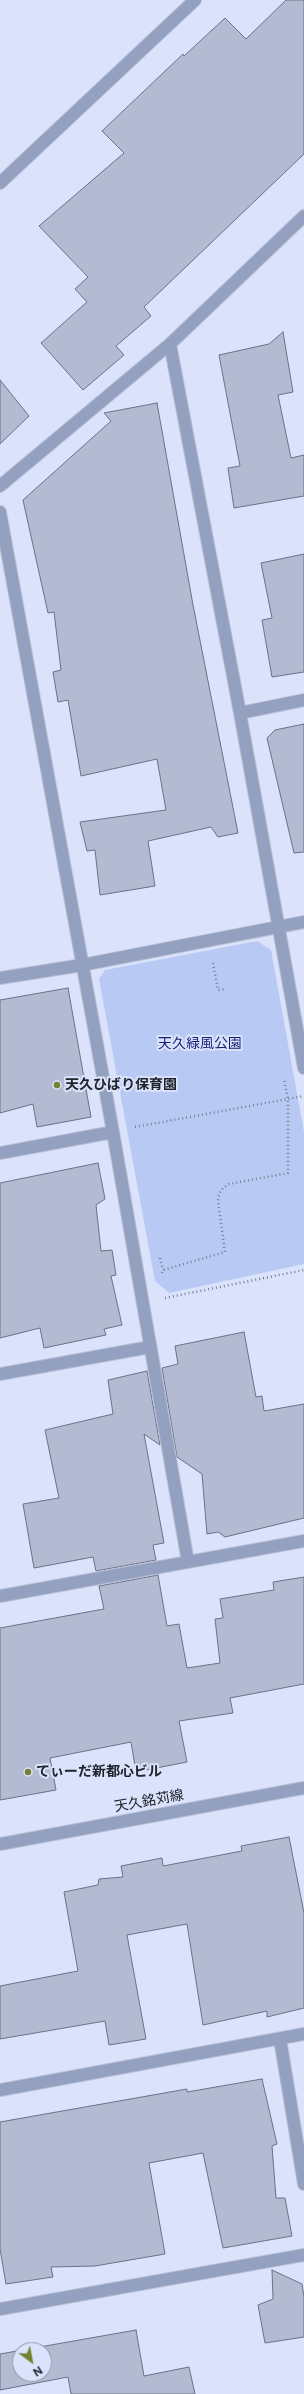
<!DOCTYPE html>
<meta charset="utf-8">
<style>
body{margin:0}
#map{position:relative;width:304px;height:2394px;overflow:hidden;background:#dae3fb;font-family:"Public Sans",sans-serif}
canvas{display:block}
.north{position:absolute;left:12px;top:2342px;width:40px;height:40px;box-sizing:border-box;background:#dae3fb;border:1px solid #9096a8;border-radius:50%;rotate:148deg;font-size:11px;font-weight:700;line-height:16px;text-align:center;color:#20232b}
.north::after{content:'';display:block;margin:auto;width:14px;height:18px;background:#748331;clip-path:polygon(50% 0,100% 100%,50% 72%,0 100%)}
</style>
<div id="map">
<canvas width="304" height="2394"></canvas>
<div class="north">N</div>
</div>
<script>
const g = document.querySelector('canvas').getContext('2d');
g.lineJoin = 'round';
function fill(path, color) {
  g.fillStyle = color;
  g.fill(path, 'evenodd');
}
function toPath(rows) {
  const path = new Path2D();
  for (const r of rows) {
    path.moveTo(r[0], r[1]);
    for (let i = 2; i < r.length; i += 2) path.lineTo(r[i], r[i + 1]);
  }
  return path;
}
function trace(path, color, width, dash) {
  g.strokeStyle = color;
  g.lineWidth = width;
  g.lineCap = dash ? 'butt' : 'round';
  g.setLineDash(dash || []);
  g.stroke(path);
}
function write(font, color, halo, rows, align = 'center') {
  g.font = font + ' "Public Sans","Noto Sans JP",sans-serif';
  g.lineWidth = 4;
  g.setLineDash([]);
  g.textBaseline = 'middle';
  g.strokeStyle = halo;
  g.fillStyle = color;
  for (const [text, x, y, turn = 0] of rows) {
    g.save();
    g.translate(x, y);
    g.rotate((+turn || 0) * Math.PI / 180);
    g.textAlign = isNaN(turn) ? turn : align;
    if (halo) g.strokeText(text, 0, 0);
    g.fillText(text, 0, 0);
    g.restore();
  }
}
fill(toPath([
 [257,941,271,950,304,1132,304,1264,169,1293,155,1281,99,979,105,970]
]), '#b8c9f3');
const building = toPath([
 [286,0,304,0,304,154,144,307,151,316,116,346,124,355,83,390,41,343,87,302,75,289,88,277,39,226,124,153,102,131,183,54,184,56,225,18,246,39,286,0],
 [283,332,293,392,278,395,291,458,304,455,304,496,234,508,228,468,240,466,219,355,269,344,283,332],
 [0,380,29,416,0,444,0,380],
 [157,403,193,605,238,833,218,837,211,827,148,841,155,886,100,895,95,850,87,851,80,822,166,810,157,759,81,776,68,700,58,702,53,672,61,670,54,612,48,613,23,500,111,421,104,413,157,403],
 [304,554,304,672,272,677,262,620,272,618,261,563,304,554],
 [304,724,304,852,294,853,267,738,275,730,304,724],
 [68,988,91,1117,37,1127,33,1104,0,1113,0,1000,68,988],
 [98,1163,105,1199,96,1205,101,1251,112,1250,116,1275,111,1276,122,1325,104,1329,106,1335,44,1348,40,1328,0,1338,0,1183,98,1163],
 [244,1332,256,1397,262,1396,264,1411,304,1404,304,1518,225,1537,218,1532,207,1534,202,1474,177,1457,162,1368,178,1364,175,1346,244,1332],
 [147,1371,160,1445,144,1434,164,1543,153,1545,156,1560,96,1571,93,1557,34,1568,23,1504,59,1498,45,1430,113,1414,108,1380,147,1371],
 [158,1575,167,1626,179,1624,187,1668,220,1663,215,1619,223,1618,220,1599,274,1590,273,1582,304,1577,304,1684,230,1698,233,1713,179,1721,187,1762,136,1772,131,1742,50,1758,56,1790,0,1800,0,1628,104,1609,99,1586,158,1575],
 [289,1837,304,1913,304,2008,267,2017,267,2011,203,2025,187,1924,127,1935,146,2039,109,2045,105,2021,0,2039,0,1986,78,1971,64,1892,98,1885,99,1879,123,1877,121,1866,162,1858,163,1866,242,1851,241,1846,289,1837],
 [262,2079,277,2144,272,2146,276,2198,285,2198,292,2236,223,2248,203,2153,149,2163,165,2254,95,2266,51,2267,53,2277,6,2284,0,2249,0,2122,187,2089,187,2092,262,2079],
 [272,2270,302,2284,304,2297,304,2337,265,2343,258,2305,273,2299,272,2270],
 [136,2330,144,2376,189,2367,195,2394,71,2394,68,2377,0,2390,0,2354,136,2330],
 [20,2350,44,2350,44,2374,20,2374,20,2350]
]);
fill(building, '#b3bbd2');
trace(building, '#6a7286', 1);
const minor = toPath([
 [0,183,195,0],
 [170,344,240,713,304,1068],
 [0,486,170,344,304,216],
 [0,512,113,1132,188,1562],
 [240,713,304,700],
 [0,978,82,965,304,922],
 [0,1153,113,1132],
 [0,1374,150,1347],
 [0,1596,304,1541],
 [0,1844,304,1788],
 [280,2039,304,2184],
 [0,2090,304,2034],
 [0,2309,304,2255]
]);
trace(minor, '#b9c0d6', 14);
trace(toPath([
 [213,963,218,990,225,989],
 [135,1127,304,1096],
 [160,1258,163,1270],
 [162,1273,163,1270,225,1252,218,1201,219,1194,223,1188,229,1184,288,1173,288,1099,284,1080],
 [165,1298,304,1270]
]), '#7a7f8f', 2.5, [1, 3]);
trace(minor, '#93a0c0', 12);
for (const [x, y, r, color] of [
 [57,1085,4,"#748331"],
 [28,1772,4,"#748331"]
]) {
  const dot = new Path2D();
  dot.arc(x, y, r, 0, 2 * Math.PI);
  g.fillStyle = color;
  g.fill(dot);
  trace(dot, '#dae3fb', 1.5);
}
write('14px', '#131f71', '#dae3fb', [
 ["天久緑風公園",200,1044]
]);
write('bold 14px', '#20232b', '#dae3fb', [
 ["天久ひばり保育園",65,1085],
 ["てぃーだ新都心ビル",36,1772]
], 'left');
write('14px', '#20232b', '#dae3fb', [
 ["天久銘苅線",149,1801,-10]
]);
</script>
